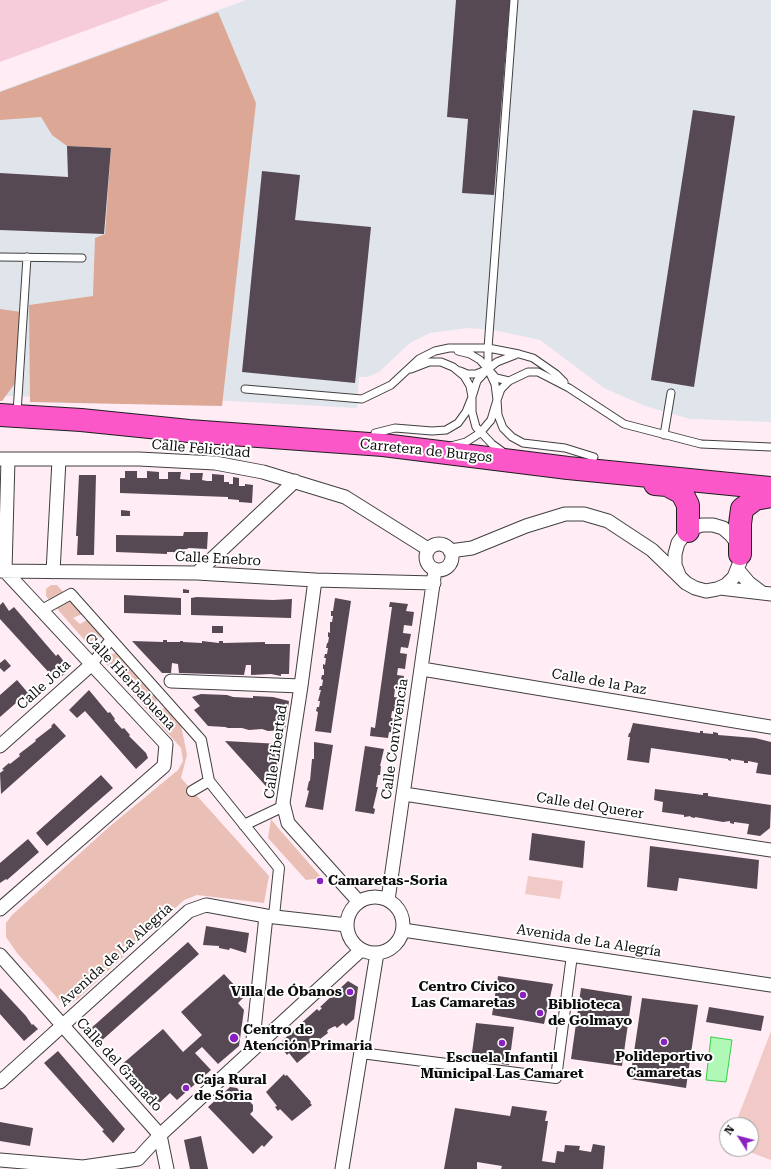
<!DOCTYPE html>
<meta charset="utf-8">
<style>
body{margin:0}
#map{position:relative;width:771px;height:1169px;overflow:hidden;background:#ffecf5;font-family:"Roboto Serif",serif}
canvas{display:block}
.north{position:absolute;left:719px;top:1117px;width:40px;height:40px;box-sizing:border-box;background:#fff;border:1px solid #9e9e9e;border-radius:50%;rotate:306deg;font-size:11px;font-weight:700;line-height:16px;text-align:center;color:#0d0d0d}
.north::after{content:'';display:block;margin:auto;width:14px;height:18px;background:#8b20c1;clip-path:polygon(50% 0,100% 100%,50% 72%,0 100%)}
</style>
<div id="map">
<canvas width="771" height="1169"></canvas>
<div class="north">N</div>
</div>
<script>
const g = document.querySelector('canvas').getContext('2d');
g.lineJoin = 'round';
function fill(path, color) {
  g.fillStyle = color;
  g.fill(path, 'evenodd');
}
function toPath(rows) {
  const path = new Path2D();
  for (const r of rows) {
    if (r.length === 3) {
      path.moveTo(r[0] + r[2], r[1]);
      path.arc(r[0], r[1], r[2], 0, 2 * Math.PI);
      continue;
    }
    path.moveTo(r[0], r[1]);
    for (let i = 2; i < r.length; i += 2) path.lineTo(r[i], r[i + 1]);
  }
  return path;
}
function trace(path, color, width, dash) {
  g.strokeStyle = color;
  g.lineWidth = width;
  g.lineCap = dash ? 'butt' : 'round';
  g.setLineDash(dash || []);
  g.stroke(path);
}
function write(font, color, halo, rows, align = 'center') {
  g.font = font + ' "Roboto Serif",serif';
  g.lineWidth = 4;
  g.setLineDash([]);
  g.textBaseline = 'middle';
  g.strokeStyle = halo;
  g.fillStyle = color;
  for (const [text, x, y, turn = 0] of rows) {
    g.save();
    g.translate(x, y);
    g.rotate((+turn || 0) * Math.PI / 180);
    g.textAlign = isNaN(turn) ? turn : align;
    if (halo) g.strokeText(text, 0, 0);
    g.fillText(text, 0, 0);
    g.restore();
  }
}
fill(toPath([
 [246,0,771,0,771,422,690,419,645,406,604,388,540,340,493,330,468,328,430,333,410,343,379,372,368,377,359,377,357,408,228,401,0,396,0,91]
]), '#e0e5ec');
fill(toPath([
 [0,0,169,0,0,62]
]), '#f6ccdb');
fill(toPath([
 [51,585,57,585,65,594,74,598,82,614,73,618,80,624,87,620,101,636,94,651,46,596,46,589],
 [116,653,157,699,154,706,158,710,165,708,181,725,187,755,181,778,269,876,264,903,197,895,184,900,79,998,68,1006,60,1001,17,953,6,937,6,923,12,915,109,827,178,770,183,761,181,748,100,657],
 [271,819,279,829,322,878,306,880,268,838]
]), '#eabfb5');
fill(toPath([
 [218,12,256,103,222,406,30,402,29,305,93,296,95,238,105,234,111,148,67,146,52,135,41,117,0,120,0,92],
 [0,309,21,312,16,382,2,401,0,401]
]), '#dca794');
fill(toPath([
 [528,876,563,881,560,899,525,894],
 [771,1031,771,1160,742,1149,751,1149,751,1125,735,1125]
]), '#f1c9c7');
const water = toPath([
 [711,1037,732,1040,726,1082,706,1080,711,1037]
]);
fill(water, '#aff8b6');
trace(water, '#34d145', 1);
fill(toPath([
 [456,0,510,0,494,195,462,193,468,119,447,117],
 [693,110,735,116,694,387,651,380],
 [67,146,111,148,104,234,0,230,0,173,68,177],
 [262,171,300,175,295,220,371,227,355,383,242,372],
 [125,471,137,471,137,478,147,478,147,471,159,472,159,479,168,479,168,472,181,472,180,479,190,480,190,473,203,473,202,480,207,481,212,481,212,474,224,475,224,482,229,482,229,484,233,484,233,477,239,478,239,486,245,486,245,484,253,485,252,503,239,502,239,500,228,499,228,497,120,493,120,478,125,478],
 [79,475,96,475,94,555,77,555,78,536,76,536],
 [121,510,130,511,130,516,121,516],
 [184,532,208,532,207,549,189,548,184,550,184,554,173,552,167,552,167,554,116,552,116,535,183,536],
 [183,589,189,590,189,593,183,593],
 [124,595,181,598,181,615,124,613],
 [197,597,273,600,292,599,291,618,191,615,191,598],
 [335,598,351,601,331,733,315,731,318,712,316,711,317,707,319,707,320,701,318,701,321,690,319,690,320,686,322,686,323,680,321,679,322,675,324,675,324,669,323,669,323,664,325,665,326,658,324,658,325,654,327,654,328,648,326,648,327,643,328,643,329,637,328,637,328,632,330,633,330,622,332,622,333,616,331,616,331,611,333,611],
 [3,602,9,611,14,607,56,656,58,654,62,659,66,665,61,669,65,674,60,677,57,673,53,677,0,619,0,605],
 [390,602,408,604,406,611,414,612,412,626,404,625,403,633,411,634,408,648,401,647,400,653,407,654,405,669,398,668,397,675,404,676,402,690,395,689,394,697,401,698,399,712,392,711,391,718,398,718,396,733,389,732,388,738,370,736,371,727,375,728,392,607,389,607],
 [212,626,223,626,223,633,212,633],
 [163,640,167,640,167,642,180,642,180,641,183,641,183,642,202,643,202,641,219,643,219,641,223,641,223,643,265,642,265,644,290,644,289,674,281,674,281,676,271,674,251,675,251,665,246,665,244,675,179,673,178,664,172,663,171,673,162,673,132,641,163,642],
 [5,659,11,666,4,672,0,668,0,663],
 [17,680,29,694,25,697,24,696,0,717,0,695],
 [89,690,108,713,110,712,115,719,114,720,122,729,124,728,130,735,129,736,146,753,148,758,136,769,85,711,77,718,69,710],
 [201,694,227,695,233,697,253,698,253,696,273,697,289,701,285,730,268,731,262,729,249,730,242,728,228,728,225,727,208,726,194,710,200,706,192,697],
 [54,723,66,736,1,794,0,773,4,770,2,769,9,763,10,764,20,756,19,754,36,741,35,740,52,727,51,726],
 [633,723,700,733,700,731,703,731,703,733,713,734,713,732,718,733,718,735,755,738,771,742,771,775,756,773,758,763,748,761,748,763,744,763,744,761,731,759,731,761,728,760,728,759,651,748,649,763,627,760,630,737,628,737,629,733,630,733],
 [225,741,280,744,273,794],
 [314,742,333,745,323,810,305,807,309,791,307,790,309,781,310,781,312,759,314,759],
 [365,746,384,749,380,766,381,766,380,775,378,775,376,787,378,787,373,808,375,809,374,814,355,811],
 [101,775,113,788,47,846,36,833],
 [655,789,703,795,703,793,708,793,708,796,771,805,770,828,760,836,747,834,749,824,734,822,734,824,730,823,730,821,723,822,695,817,695,818,690,817,691,816,684,817,684,815,662,812,663,802,654,800],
 [532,833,585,841,583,868,529,860],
 [28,839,39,852,7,880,6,879,0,883,0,863],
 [650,846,759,860,757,889,679,878,677,891,647,887],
 [206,926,249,933,246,953,230,948,229,950,219,948,219,946,203,945],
 [188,942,199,954,100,1042,89,1030],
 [224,974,237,988,238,987,244,997,238,1003,244,1010,239,1046,218,1064,202,1047,195,1053,211,1070,177,1100,170,1093,156,1106,120,1066,163,1029,183,1052,202,1035,181,1012],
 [498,976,553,984,544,1024,492,1015],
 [348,981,358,987,354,1019,346,1026,343,1023,337,1028,335,1026,329,1029,327,1031,328,1033,320,1039,319,1038,312,1045,315,1048,297,1063,289,1053,287,1055,279,1044,295,1029,296,1030,299,1028,298,1026,317,1009,319,1011,322,1008,320,1007],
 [0,988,26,1016,32,1025,33,1024,38,1029,24,1041,0,1014],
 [581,988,632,996,622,1066,571,1059],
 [642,998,698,1005,686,1088,630,1079],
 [709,1007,764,1016,761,1031,706,1022],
 [476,1023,514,1027,509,1065,471,1060],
 [58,1051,125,1129,113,1143,102,1131,104,1130,44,1063],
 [284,1074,285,1076,287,1075,311,1102,310,1103,312,1105,292,1121,280,1109,278,1111,275,1107,277,1106,266,1092],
 [230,1087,237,1088,253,1105,253,1111,250,1114,273,1137,264,1147,262,1145,253,1154,208,1107],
 [512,1106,547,1111,545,1121,548,1121,542,1161,555,1163,557,1151,564,1152,565,1145,580,1146,579,1150,591,1152,593,1144,605,1146,603,1169,501,1169,502,1166,477,1162,477,1169,444,1169,455,1108,510,1116],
 [0,1122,33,1128,30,1146,0,1141],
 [201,1136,208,1169,190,1169,184,1140]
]), '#564954');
const service = toPath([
 [0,257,82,258],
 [458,351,470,354,480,360,496,378,509,381],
 [460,371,467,374,476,374,486,370],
 [245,389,362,399,391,385,419,359,435,351,449,348,488,348,519,354,533,358,556,374,564,382],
 [17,413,27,257],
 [375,433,395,428,432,431,446,430,458,423,466,412,472,397,470,386,464,376,453,367,441,362,429,362,411,369],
 [664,435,671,393],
 [451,446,466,442,480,433,491,420,497,400,495,384,488,369,488,348,514,0],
 [503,452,492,444,476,427,472,412,472,397,477,381,488,369,497,362,515,355],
 [594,457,565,448,523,443,512,437,503,428,498,415,497,400,501,389,509,381,528,372,538,372,569,388,624,424,701,444,771,447]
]);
const pedestrian = toPath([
 [42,610,71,594,201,740,209,781,279,868,274,916],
 [92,664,111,639],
 [192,791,209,781],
 [244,825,284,806],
 [361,1053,556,1078,572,955]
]);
const minor = toPath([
 [0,459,139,459,215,463,263,472,345,497,428,549],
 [439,557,13],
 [450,551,472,548,526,526,565,514,584,514,608,521,652,550,686,583,695,588,706,591,717,589,726,585,734,577,740,562,737,543,731,535,723,528,713,525,702,525,692,528,684,535,678,543,675,554,675,565,679,575],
 [738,570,749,583,761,592],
 [0,571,197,573,315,580,434,583],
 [5,571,8,459],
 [53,572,59,460],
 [197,573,295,481],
 [315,580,301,686,283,803,288,823,359,902],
 [720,588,771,594],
 [422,669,771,727],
 [171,681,301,686],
 [0,746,92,664],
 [404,794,771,850],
 [375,925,28],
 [388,900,435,570],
 [0,909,164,766,166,744,5,571],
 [403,930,771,985],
 [0,955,160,1135,167,1169],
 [252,1049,266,916],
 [0,1082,189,911,206,905,266,916,347,925],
 [0,1160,83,1167,138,1159,160,1135,361,950],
 [342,1169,377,953]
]);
const trunk = toPath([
 [0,415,81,420,189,431,383,445,568,468,771,488],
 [655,484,667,485,682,493,688,505,688,531],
 [740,554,740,524,742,509,755,499,771,496]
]);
trace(service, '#404040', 9);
trace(pedestrian, '#404040', 12);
trace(minor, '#404040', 15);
trace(trunk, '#1e1e1e', 24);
trace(service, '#fff', 7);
trace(pedestrian, '#fff', 10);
trace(minor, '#fff', 13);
trace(trunk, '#fb57c8', 22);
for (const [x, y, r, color] of [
 [320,881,4,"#8b20c1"],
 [350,992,4,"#8b20c1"],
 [523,995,4,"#8b20c1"],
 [540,1013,4,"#8b20c1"],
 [234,1038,5,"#8b20c1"],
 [664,1042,4,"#8b20c1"],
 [502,1043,4,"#8b20c1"],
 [186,1088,4,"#8b20c1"]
]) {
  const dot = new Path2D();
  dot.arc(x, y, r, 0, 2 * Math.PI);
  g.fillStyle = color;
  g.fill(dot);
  trace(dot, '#fff', 1.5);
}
write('14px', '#0d0d0d', '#fff', [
 ["Calle Felicidad",201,449,5],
 ["Carretera de Burgos",426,451,6],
 ["Calle Enebro",218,559,3],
 ["Calle Hierbabuena",130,682,47],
 ["Calle de la Paz",599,682,10],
 ["Calle Jota",44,685,-42],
 ["Calle Convivencia",395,739,-82],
 ["Calle Libertad",276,752,-82],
 ["Calle del Querer",590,806,9],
 ["Avenida de La Alegría",589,941,9],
 ["Avenida de La Alegría",116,955,-42],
 ["Calle del Granado",119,1065,48]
]);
write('bold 14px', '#0d0d0d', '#fff', [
 ["Camaretas-Soria",328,881],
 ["Centro Cívico",515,987,"right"],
 ["Las Camaretas",515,1003,"right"],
 ["Villa de Óbanos",342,992,"right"],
 ["Biblioteca",548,1005],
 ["de Golmayo",548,1021],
 ["Centro de",243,1030],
 ["Atención Primaria",243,1046],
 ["Polideportivo",664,1057,"center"],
 ["Camaretas",664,1073,"center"],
 ["Escuela Infantil",502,1058,"center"],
 ["Municipal Las Camaret",502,1074,"center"],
 ["Caja Rural",194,1080],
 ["de Soria",194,1096]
], 'left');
</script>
